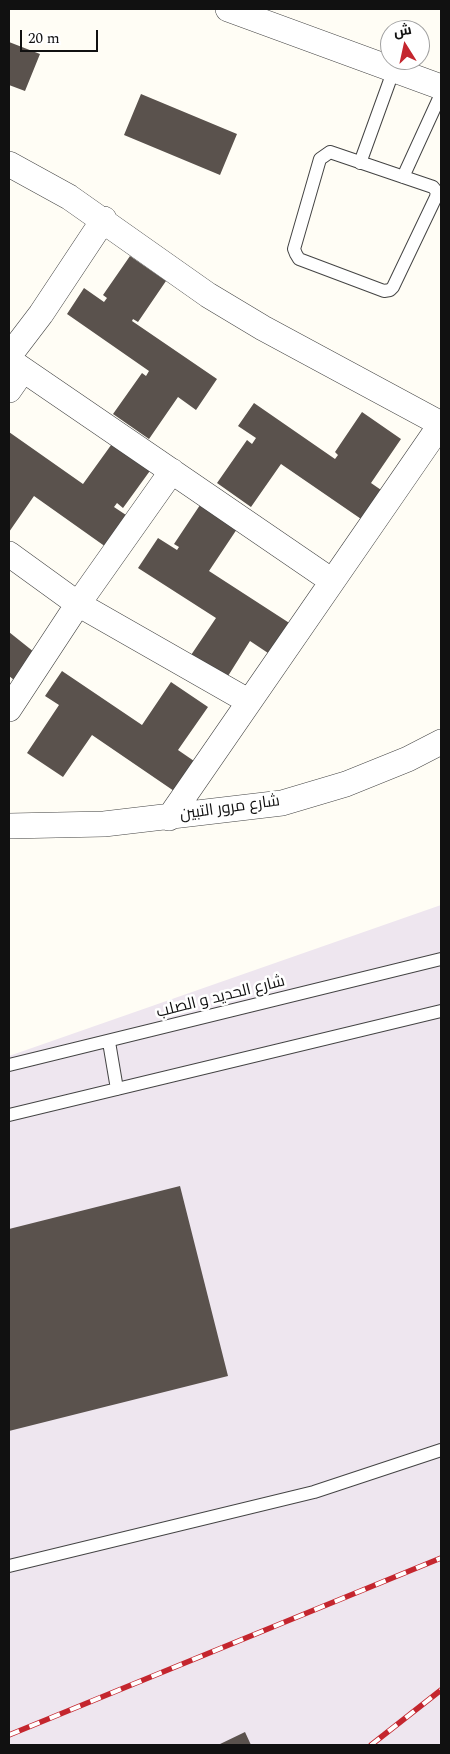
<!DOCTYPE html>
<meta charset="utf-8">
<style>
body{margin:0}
#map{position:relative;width:450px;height:1754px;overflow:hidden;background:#fffdf5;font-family:Spectral,Cairo,serif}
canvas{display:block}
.frame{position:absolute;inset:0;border:10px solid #111;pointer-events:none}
.north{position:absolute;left:380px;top:20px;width:50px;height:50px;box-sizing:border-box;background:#fff;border:1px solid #a0a0a0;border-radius:50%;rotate:350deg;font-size:14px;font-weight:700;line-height:20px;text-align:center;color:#111}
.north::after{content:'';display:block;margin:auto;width:18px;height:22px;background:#c4262e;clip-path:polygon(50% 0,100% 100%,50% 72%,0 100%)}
.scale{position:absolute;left:20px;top:30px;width:78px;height:22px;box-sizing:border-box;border:2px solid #111;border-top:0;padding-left:6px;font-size:15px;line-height:18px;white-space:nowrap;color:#111;-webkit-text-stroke:4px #fff;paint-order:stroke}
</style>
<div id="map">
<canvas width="450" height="1754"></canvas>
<div class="frame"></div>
<div class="north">ش</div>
<div class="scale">20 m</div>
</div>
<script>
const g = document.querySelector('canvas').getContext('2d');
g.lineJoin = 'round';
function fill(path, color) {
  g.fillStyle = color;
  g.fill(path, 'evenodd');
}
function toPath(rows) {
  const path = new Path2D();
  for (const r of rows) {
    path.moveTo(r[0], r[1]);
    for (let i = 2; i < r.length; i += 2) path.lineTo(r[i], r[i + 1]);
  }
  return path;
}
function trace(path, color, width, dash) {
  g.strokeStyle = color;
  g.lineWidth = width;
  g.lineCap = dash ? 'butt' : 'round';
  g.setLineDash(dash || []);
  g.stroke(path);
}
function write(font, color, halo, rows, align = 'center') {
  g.font = font + ' Spectral,Cairo,serif';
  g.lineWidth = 5;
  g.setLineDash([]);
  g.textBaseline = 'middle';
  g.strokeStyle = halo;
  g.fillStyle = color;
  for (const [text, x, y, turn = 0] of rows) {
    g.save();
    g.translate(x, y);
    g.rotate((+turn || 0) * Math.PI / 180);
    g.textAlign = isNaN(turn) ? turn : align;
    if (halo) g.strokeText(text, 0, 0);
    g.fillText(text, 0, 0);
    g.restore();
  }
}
fill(toPath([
 [441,905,441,1745,9,1745,9,1056]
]), '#eee6ef');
fill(toPath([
 [9,42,40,54,25,91,9,85],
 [141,94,237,134,220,175,124,135],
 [130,256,166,281,138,322,133,319,132,321,217,379,196,410,178,397,149,439,113,414,142,373,146,376,149,371,67,314,84,288,104,302,107,298,103,295],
 [254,403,335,459,338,455,335,452,362,412,401,439,371,483,384,492,364,521,281,464,251,507,217,483,247,440,252,444,256,438,238,426],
 [9,432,83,484,114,441,152,468,123,508,117,503,114,507,135,521,113,552,34,496,9,532],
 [200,505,237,529,209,571,294,626,274,657,250,641,223,684,187,661,216,618,138,568,158,538,177,550,179,547,174,544],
 [9,632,39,656,18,683,9,676],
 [62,671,142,725,171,682,208,707,178,750,194,761,174,791,92,735,63,777,27,753,59,705,45,696],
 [180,1186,228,1376,9,1431,9,1229],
 [245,1732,251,1745,218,1745]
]), '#5a524d');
const service = toPath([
 [330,152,433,187,437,192,436,197,393,287,390,290,384,291,299,259,296,254,294,249,320,159,330,152],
 [360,163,394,69],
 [403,177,441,94],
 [109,1042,117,1089],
 [9,1065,441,959],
 [9,1115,441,1011],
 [9,1566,314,1492,441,1450]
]);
const minor = toPath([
 [228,9,441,87],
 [9,164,69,197,208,295,263,328,441,424],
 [9,356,41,314,104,219],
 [9,360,332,581],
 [9,390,23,370],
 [9,554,78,604,248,701],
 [9,709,78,604,172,471],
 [169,818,441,424],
 [9,826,104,824,282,803,346,784,408,759,441,742]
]);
trace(service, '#444', 14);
trace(minor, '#444', 26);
trace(service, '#fff', 12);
trace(minor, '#fff', 25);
const rail = toPath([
 [9,1735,441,1558],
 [371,1745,441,1690]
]);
trace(rail, '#c4262e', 5.5);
trace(rail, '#fff', 4, [11]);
write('16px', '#111', '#fff', [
 ["شارع مرور التبين",230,809,-8],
 ["شارع الحديد و الصلب",221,998,-14]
]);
</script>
